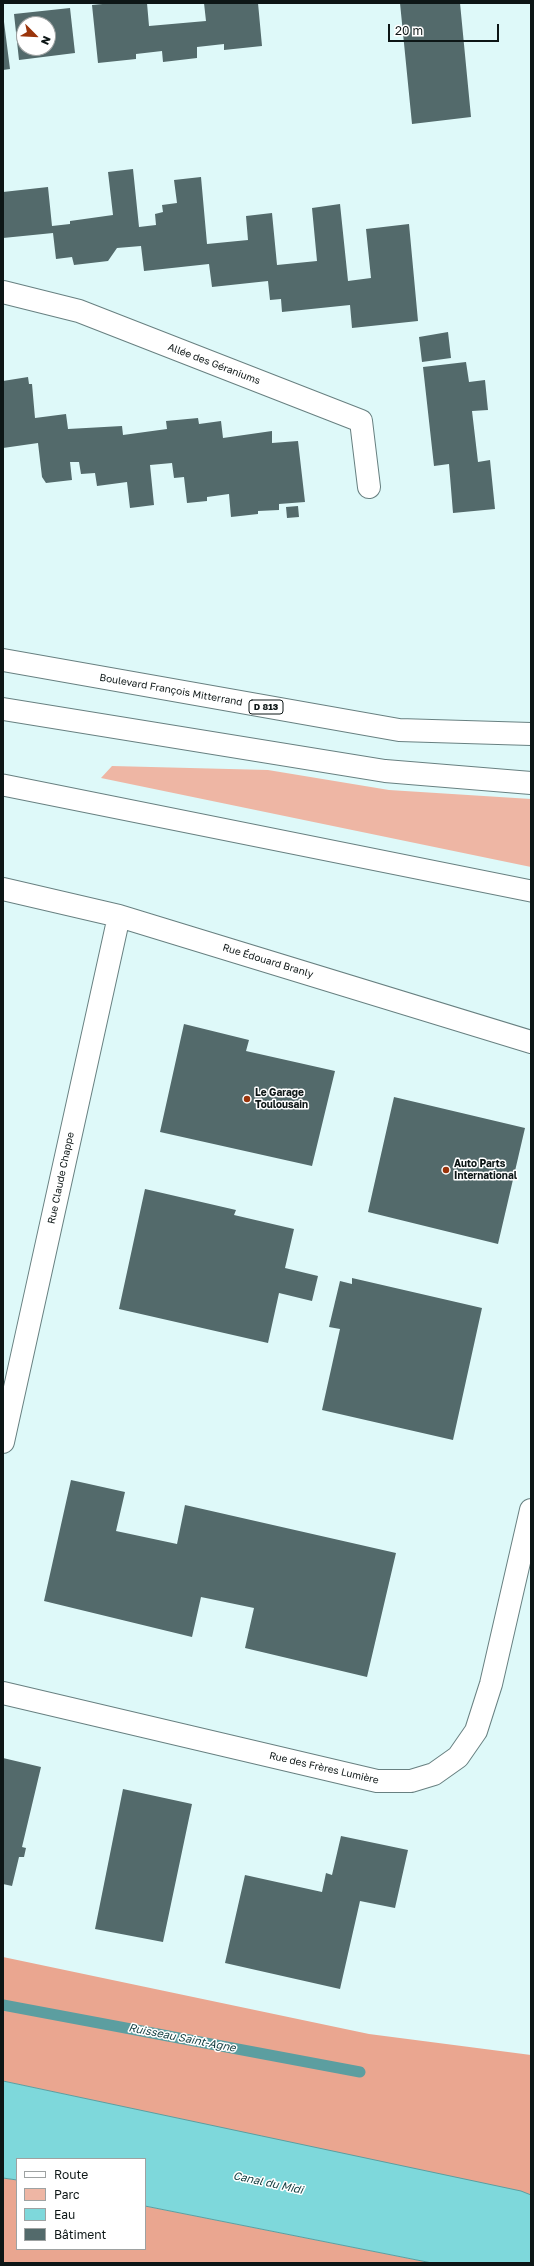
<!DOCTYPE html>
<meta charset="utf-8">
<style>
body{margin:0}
#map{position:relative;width:534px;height:2266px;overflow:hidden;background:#def9f9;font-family:"Golos Text",sans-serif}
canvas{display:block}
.frame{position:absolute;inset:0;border:4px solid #0d1616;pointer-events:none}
.legend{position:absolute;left:16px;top:2158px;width:130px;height:92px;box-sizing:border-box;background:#fff;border:1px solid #9ea2a2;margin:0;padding:5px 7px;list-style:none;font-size:12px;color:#0d1616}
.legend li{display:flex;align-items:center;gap:8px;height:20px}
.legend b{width:20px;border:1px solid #9ea2a2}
.north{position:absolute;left:16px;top:16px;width:40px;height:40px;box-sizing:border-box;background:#fff;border:1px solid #9ea2a2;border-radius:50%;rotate:114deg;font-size:11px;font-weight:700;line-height:16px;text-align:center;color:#0d1616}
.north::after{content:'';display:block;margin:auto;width:14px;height:18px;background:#9a340b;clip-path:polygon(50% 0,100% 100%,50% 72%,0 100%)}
.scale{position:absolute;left:388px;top:24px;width:111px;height:18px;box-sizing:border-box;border:2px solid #0d1616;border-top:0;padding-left:5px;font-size:12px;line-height:14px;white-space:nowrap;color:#0d1616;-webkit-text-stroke:3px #fff;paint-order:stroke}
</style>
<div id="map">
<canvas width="534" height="2266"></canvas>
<div class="frame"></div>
<ul class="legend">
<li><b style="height:5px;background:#fff"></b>Route</li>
<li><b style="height:11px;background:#eeb6a4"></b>Parc</li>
<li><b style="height:11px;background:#7ed8db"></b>Eau</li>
<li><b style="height:11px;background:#536a6b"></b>Bâtiment</li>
</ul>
<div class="north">N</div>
<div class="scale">20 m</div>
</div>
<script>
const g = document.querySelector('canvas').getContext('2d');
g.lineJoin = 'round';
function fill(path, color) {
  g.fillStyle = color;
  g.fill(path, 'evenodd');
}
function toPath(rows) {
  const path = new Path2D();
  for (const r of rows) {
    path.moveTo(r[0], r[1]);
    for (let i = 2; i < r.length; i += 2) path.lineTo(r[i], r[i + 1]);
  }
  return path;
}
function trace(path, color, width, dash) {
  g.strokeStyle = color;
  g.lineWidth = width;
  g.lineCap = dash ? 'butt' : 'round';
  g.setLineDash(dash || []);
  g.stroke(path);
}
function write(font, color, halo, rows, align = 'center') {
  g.font = font + ' "Golos Text",sans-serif';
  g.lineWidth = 3;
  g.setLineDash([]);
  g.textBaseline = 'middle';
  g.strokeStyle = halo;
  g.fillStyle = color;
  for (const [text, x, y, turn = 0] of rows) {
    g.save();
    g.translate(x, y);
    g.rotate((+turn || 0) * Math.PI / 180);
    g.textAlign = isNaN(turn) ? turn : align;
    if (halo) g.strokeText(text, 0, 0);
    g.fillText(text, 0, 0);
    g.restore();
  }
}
fill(toPath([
 [112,766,268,770,389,790,531,799,531,867,101,778]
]), '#eeb6a4');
fill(toPath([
 [3,1957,369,2034,531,2055,531,2195,3,2081],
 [3,2178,17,2180,17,2249,145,2249,145,2206,432,2263,3,2263]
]), '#eaa690');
const water = toPath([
 [3,2081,521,2191,531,2195,531,2263,432,2263,145,2206,145,2159,17,2159,17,2180,3,2178,3,2081]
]);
fill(water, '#7ed8db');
trace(water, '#5c9ea0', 1);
trace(toPath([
 [3,2005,360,2072]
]), '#5c9ea0', 11);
fill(toPath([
 [113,3,147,3,149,26,206,21,204,3,258,3,262,46,224,50,224,44,197,47,197,58,163,62,162,51,136,54,136,59,98,63,92,5],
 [400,3,460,3,471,117,412,124],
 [70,8,75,53,19,60,14,14],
 [24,24,48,24,48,48,24,48],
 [3,14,10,69,3,70],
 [133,169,139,227,156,225,155,214,163,212,162,205,177,203,174,180,201,177,207,244,248,240,246,216,272,213,277,265,317,261,312,208,340,204,348,281,371,278,366,229,409,224,418,321,352,328,350,305,282,312,281,299,270,300,268,281,212,287,209,264,144,271,141,246,117,248,108,261,74,265,72,257,56,259,53,233,3,238,3,192,48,187,52,226,70,224,70,221,113,215,108,172],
 [448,332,451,358,422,362,419,337],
 [466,362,469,382,485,380,488,410,472,411,478,462,490,460,495,509,453,513,449,464,434,466,423,367],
 [28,377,29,384,32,384,35,418,66,414,68,429,122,426,123,435,167,429,166,421,198,418,199,424,221,421,223,438,272,431,272,443,298,441,305,502,279,504,279,510,258,511,258,514,231,517,229,494,207,497,207,501,187,503,184,477,174,478,172,463,150,465,154,505,130,508,127,482,97,486,95,473,81,474,79,462,70,462,72,480,46,483,42,477,38,443,3,448,3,381],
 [298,506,299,517,287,518,286,507],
 [184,1024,249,1040,246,1051,335,1071,312,1166,160,1132],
 [394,1097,525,1128,498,1244,368,1212],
 [145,1189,236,1210,234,1215,294,1229,285,1268,318,1276,312,1301,279,1293,268,1343,119,1309],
 [352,1278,482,1308,453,1440,322,1410,340,1329,329,1327,340,1281,352,1284],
 [71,1480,125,1492,116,1531,177,1544,185,1505,396,1553,367,1677,245,1648,254,1608,201,1597,192,1637,44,1601],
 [3,1758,41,1767,22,1847,26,1848,24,1857,19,1857,12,1886,3,1884],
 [123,1789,192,1804,163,1942,95,1929],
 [341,1836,408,1850,395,1908,360,1901,340,1989,225,1963,245,1875,322,1892,326,1873,332,1875]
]), '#536a6b');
const service = toPath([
 [3,785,531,891]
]);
const minor = toPath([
 [3,292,79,311,361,421,369,487],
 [3,889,119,916,531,1042],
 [3,1442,119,916],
 [3,1693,377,1781,411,1781,434,1774,458,1757,476,1731,491,1684,531,1510]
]);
const primary = toPath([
 [3,660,399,730,531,734],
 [3,709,385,771,531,783]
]);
trace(service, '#688081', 23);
trace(minor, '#688081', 24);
trace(primary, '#688081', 24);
trace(service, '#fff', 21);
trace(minor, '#fff', 22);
trace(primary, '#fff', 22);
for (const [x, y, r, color] of [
 [247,1099,4,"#9a340b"],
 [446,1170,4,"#9a340b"]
]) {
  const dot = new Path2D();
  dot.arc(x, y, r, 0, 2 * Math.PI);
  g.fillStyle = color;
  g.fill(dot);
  trace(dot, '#fff', 1.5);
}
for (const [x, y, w] of [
 [266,707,34]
]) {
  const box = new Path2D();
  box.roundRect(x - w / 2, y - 7, w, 14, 3);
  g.fillStyle = '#fff';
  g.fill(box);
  trace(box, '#0d1616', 1);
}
write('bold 9px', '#0d1616', null, [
 ["D 813",266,707]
]);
write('10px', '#0d1616', '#fff', [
 ["Allée des Géraniums",214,364,21],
 ["Boulevard François Mitterrand",171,690,10],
 ["Rue Édouard Branly",268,961,17],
 ["Rue Claude Chappe",61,1178,-78],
 ["Rue des Frères Lumière",324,1768,13]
]);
write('bold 10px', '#0d1616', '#fff', [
 ["Le Garage",255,1093],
 ["Toulousain",255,1105],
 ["Auto Parts",454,1164],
 ["International",454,1176]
], 'left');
write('italic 11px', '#123d3f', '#fff', [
 ["Ruisseau Saint-Agne",182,2038,11],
 ["Canal du Midi",268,2183,12]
]);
</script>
